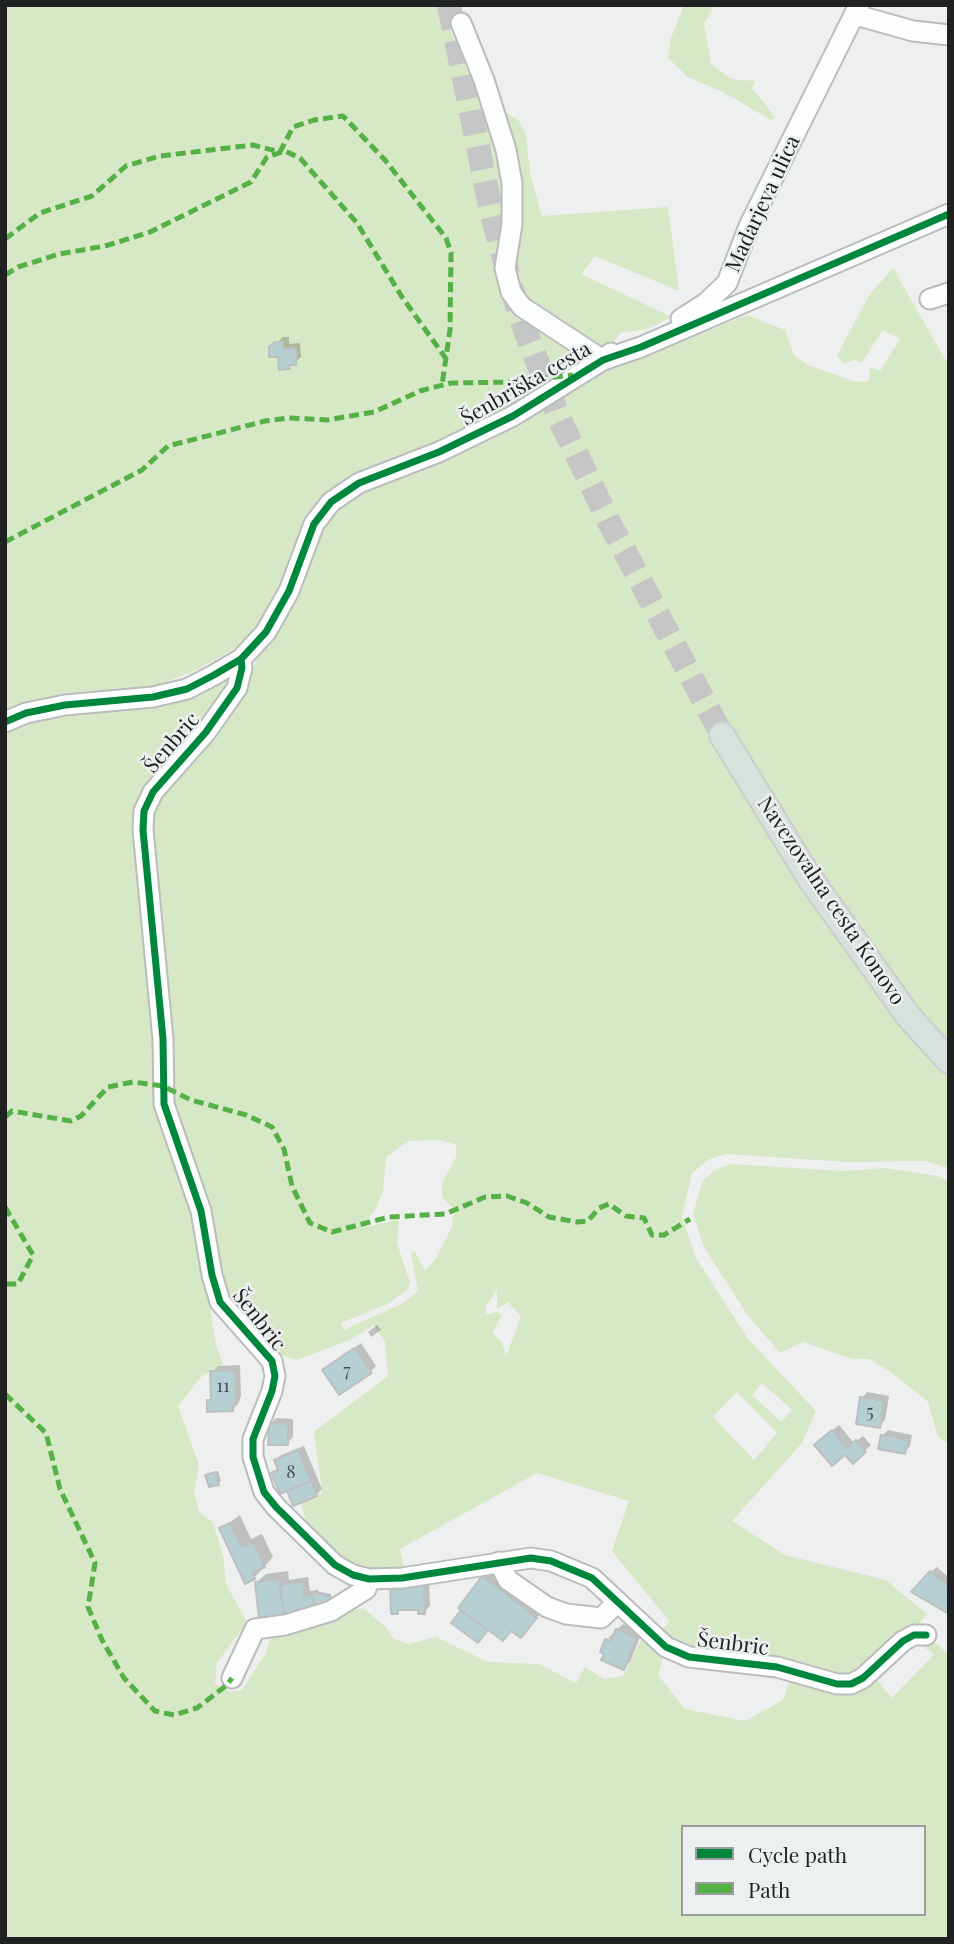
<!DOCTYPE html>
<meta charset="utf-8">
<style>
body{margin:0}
#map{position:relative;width:954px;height:1944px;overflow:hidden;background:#edf0ef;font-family:"Playfair Display",serif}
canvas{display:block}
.frame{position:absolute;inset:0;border:7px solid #202222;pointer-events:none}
.legend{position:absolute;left:681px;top:1825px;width:245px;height:91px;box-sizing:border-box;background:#ecf1f0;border:2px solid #9a9e9e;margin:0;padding:9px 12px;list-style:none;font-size:21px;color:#202222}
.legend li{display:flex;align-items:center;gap:14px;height:35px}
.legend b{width:35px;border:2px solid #9a9e9e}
</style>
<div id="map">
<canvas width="954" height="1944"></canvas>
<div class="frame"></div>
<ul class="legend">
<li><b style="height:9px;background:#00873e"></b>Cycle path</li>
<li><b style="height:9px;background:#55b145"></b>Path</li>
</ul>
</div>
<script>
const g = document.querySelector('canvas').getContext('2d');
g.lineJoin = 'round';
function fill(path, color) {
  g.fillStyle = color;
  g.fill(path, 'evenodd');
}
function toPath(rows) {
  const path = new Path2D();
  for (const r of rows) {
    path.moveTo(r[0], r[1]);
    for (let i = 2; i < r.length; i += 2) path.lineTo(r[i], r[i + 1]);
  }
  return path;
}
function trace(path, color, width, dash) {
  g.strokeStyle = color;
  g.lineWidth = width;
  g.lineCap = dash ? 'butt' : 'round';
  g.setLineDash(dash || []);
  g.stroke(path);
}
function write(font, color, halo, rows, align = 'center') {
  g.font = font + ' "Playfair Display",serif';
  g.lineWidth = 5;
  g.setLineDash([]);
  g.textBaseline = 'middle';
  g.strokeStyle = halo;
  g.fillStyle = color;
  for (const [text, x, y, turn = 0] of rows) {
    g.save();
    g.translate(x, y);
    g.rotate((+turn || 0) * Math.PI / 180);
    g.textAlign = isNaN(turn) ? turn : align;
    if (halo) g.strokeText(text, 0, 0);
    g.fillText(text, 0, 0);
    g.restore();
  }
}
fill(toPath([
 [5,5,440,5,480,101,496,124,507,184,498,278,593,358,513,412,333,492,279,599,247,642,192,672,132,695,5,716],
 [684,5,715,5,704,23,711,64,732,79,755,81,752,88,775,117,771,120,723,92,688,77,668,58,671,38],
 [504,111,519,121,526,134,530,173,542,216,668,207,679,291,595,256,581,274,672,317,647,329,620,333,608,349,597,348,529,306,518,289,512,263],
 [893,268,949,366,949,1168,924,1161,846,1162,726,1154,710,1159,692,1173,682,1217,696,1258,748,1339,816,1411,802,1443,732,1521,785,1555,886,1580,927,1614,917,1627,854,1678,716,1658,657,1633,670,1622,612,1551,629,1501,537,1473,400,1549,405,1573,355,1571,309,1533,300,1499,322,1493,314,1432,388,1376,385,1342,374,1325,350,1340,297,1360,281,1355,230,1308,172,1120,149,871,152,801,228,713,288,603,320,526,358,489,623,358,660,350,747,315,785,330,794,355,808,365,856,382,869,381,870,367,880,371,900,339,883,330,862,362,855,360,843,363,837,355,870,294],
 [438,1140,456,1144,456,1157,442,1183,442,1197,454,1209,452,1227,435,1260,425,1271,415,1252,411,1253,418,1291,405,1302,344,1330,341,1323,387,1304,407,1290,410,1283,397,1243,399,1222,396,1220,362,1228,375,1210,383,1191,386,1157,409,1141],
 [497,1289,497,1309,508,1302,521,1317,506,1356,502,1342,492,1333,502,1315,496,1312,485,1315,486,1306],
 [762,1383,792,1410,781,1422,752,1395],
 [737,1392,777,1433,754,1460,713,1417],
 [231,678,227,693,140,800,132,828,147,975,160,1053,195,1213,216,1345,223,1364,202,1376,178,1406,199,1465,194,1492,199,1512,213,1522,224,1559,225,1582,247,1622,217,1663,215,1684,230,1692,242,1690,266,1653,272,1631,363,1608,386,1627,394,1639,408,1644,436,1637,488,1662,539,1664,576,1683,585,1667,604,1679,623,1676,644,1634,665,1651,658,1675,685,1709,745,1721,783,1700,792,1674,837,1689,921,1638,935,1643,949,1654,949,1939,5,1939,5,734,50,711,130,707],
 [916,1642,934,1654,892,1698,878,1681],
 [683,1827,924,1827,924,1914,683,1914],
 [730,1164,843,1171,885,1168,938,1176,949,1182,949,1445,938,1437,928,1402,892,1373,869,1359,852,1359,803,1342,780,1353,748,1316,704,1247,693,1214,702,1182,713,1171]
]), '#d7e8c7');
fill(toPath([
 [283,337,289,337,289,344,300,343,301,357,289,367,271,348],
 [377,1325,381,1330,371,1337,368,1332],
 [361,1343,376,1366,371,1371,324,1370],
 [240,1365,241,1396,238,1404,232,1410,209,1401,213,1397,212,1372,218,1366],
 [867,1392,889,1396,885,1420,880,1426,862,1398],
 [276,1418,293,1419,293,1437,287,1443,270,1424],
 [839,1425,854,1443,863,1436,871,1445,853,1461,845,1452,822,1439],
 [888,1430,912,1435,910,1446,905,1452,882,1436],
 [304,1446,322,1489,316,1495,288,1489,273,1473,279,1468,276,1461,281,1455],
 [218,1471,221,1481,219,1483,207,1475],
 [240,1515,251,1539,262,1534,273,1557,254,1578,221,1529],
 [937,1567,949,1578,949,1612,931,1572],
 [492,1569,544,1608,530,1627,512,1629,483,1577],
 [288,1571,289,1580,308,1577,310,1591,318,1590,319,1592,331,1594,332,1603,314,1611,256,1583,266,1574],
 [429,1579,430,1606,424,1612,419,1608,402,1609,393,1613],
 [623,1624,642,1632,630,1662,624,1667,602,1651,607,1639,620,1643,608,1638]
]), '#0003');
const building = toPath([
 [275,342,283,342,284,349,294,348,297,352,296,365,289,365,290,369,279,370,278,357,269,357,269,347,275,342],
 [354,1348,372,1373,339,1395,322,1370,354,1348],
 [235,1370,236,1403,233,1403,233,1411,207,1412,207,1400,211,1400,210,1371,235,1370],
 [860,1397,884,1401,880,1428,856,1424,860,1397],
 [269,1423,288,1424,288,1445,268,1445,269,1423],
 [832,1430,847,1448,856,1440,866,1452,853,1464,845,1455,832,1466,814,1445,832,1430],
 [881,1435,908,1440,905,1454,878,1449,881,1435],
 [298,1450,311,1481,280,1494,271,1473,278,1470,274,1460,298,1450],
 [216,1472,219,1485,209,1487,205,1475,216,1472],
 [311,1481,317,1496,293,1506,287,1491,311,1481],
 [230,1523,242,1547,253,1542,265,1567,252,1573,255,1579,245,1584,219,1528,230,1523],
 [930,1571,949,1587,949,1614,911,1592,930,1571],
 [482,1576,537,1618,521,1638,511,1631,503,1641,458,1608,482,1576],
 [280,1579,285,1624,259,1619,255,1582,280,1579],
 [303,1582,304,1596,313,1594,315,1612,284,1616,280,1585,303,1582],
 [424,1584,425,1614,418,1614,418,1610,398,1610,398,1614,391,1614,390,1585,424,1584],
 [322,1593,329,1597,330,1607,315,1610,313,1594,322,1593],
 [461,1610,488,1630,478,1643,451,1623,461,1610],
 [616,1629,637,1638,624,1670,601,1660,604,1654,600,1652,605,1639,611,1641,616,1629]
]);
fill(building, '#b6cfd3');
trace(building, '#bdc0bf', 2);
trace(toPath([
 [449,5,491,211,519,314,559,418,609,522,722,735]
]), '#c4c7c6', 24, [24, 12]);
const minor = toPath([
 [856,15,913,31,949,35],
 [461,23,484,80,506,150,512,183,512,224,505,268,511,292,522,307,603,360,611,353],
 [930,299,949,293],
 [681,319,706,303,727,283,750,224,859,5],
 [241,659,242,668,237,688,206,732,153,792,144,811,143,830,163,1039,164,1104,201,1211,212,1275,220,1302,272,1361,275,1376,272,1391,253,1439,253,1457,264,1492,276,1507,335,1565,353,1575,369,1579,402,1578,531,1558,551,1561,592,1578,666,1647,689,1657,777,1667,837,1684,851,1684,863,1678,903,1641,914,1635,926,1635],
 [5,722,26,713,65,705,153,697,187,689,214,675,241,659,266,632,289,591,314,524,331,502,359,483,439,452,513,416,603,360,641,347,949,214],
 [499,1562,508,1580,547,1607,566,1614,601,1618,618,1602],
 [232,1678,255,1629,285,1625,331,1611,366,1589,369,1579]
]);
const major = toPath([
 [722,735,809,877,909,1017,949,1061]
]);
trace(minor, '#bbbdbc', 23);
trace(major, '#cccdcd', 28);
trace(minor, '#fcfdfd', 19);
trace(major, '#d7e2dd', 24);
trace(toPath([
 [5,239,40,213,92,196,126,166,160,156,253,145,280,152,293,127,314,120,343,116,385,160,446,238,451,253,450,330,442,385],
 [5,275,18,267,59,254,105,246,150,232,251,182,267,157,285,151,300,158,357,223,402,297,447,360],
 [5,542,142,470,168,446,265,421,289,418,327,420,374,412,420,391,451,383,511,382,573,375],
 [5,1117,12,1111,71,1121,81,1116,108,1087,133,1082,163,1086,191,1100,246,1115,272,1127,284,1149,292,1186,310,1223,332,1232,389,1217,445,1214,485,1197,507,1196,527,1203,549,1217,577,1222,588,1221,599,1208,609,1204,626,1216,644,1218,652,1235,664,1235,690,1219],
 [5,1207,33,1255,18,1284,5,1284],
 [5,1394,46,1433,60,1489,95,1563,88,1607,102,1640,124,1678,155,1711,174,1715,197,1708,227,1685,232,1678]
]), '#55b145', 5, [10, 5]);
trace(toPath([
 [241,659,242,668,237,688,206,732,153,792,144,811,143,830,163,1039,164,1104,201,1211,212,1275,220,1302,272,1361,275,1376,272,1391,253,1439,253,1457,264,1492,276,1507,335,1565,353,1575,369,1579,402,1578,531,1558,551,1561,592,1578,666,1647,689,1657,777,1667,837,1684,851,1684,863,1678,903,1641,914,1635,926,1635],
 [5,722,26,713,65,705,153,697,187,689,214,675,241,659,266,632,289,591,314,524,331,502,359,483,439,452,513,416,603,360,641,347,949,214]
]), '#00873e', 7);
write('18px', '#464d4e', null, [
 ["7",347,1371],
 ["11",223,1386],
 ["5",870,1412],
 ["8",291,1472]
]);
write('21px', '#202222', '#ecf1f0', [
 ["Madarjeva ulica",763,204,-65],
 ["Šenbriška cesta",526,384,-30],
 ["Šenbric",172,743,-49],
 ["Navezovalna cesta Konovo",831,901,56],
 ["Šenbric",259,1320,52],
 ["Šenbric",733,1644,7]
]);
</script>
